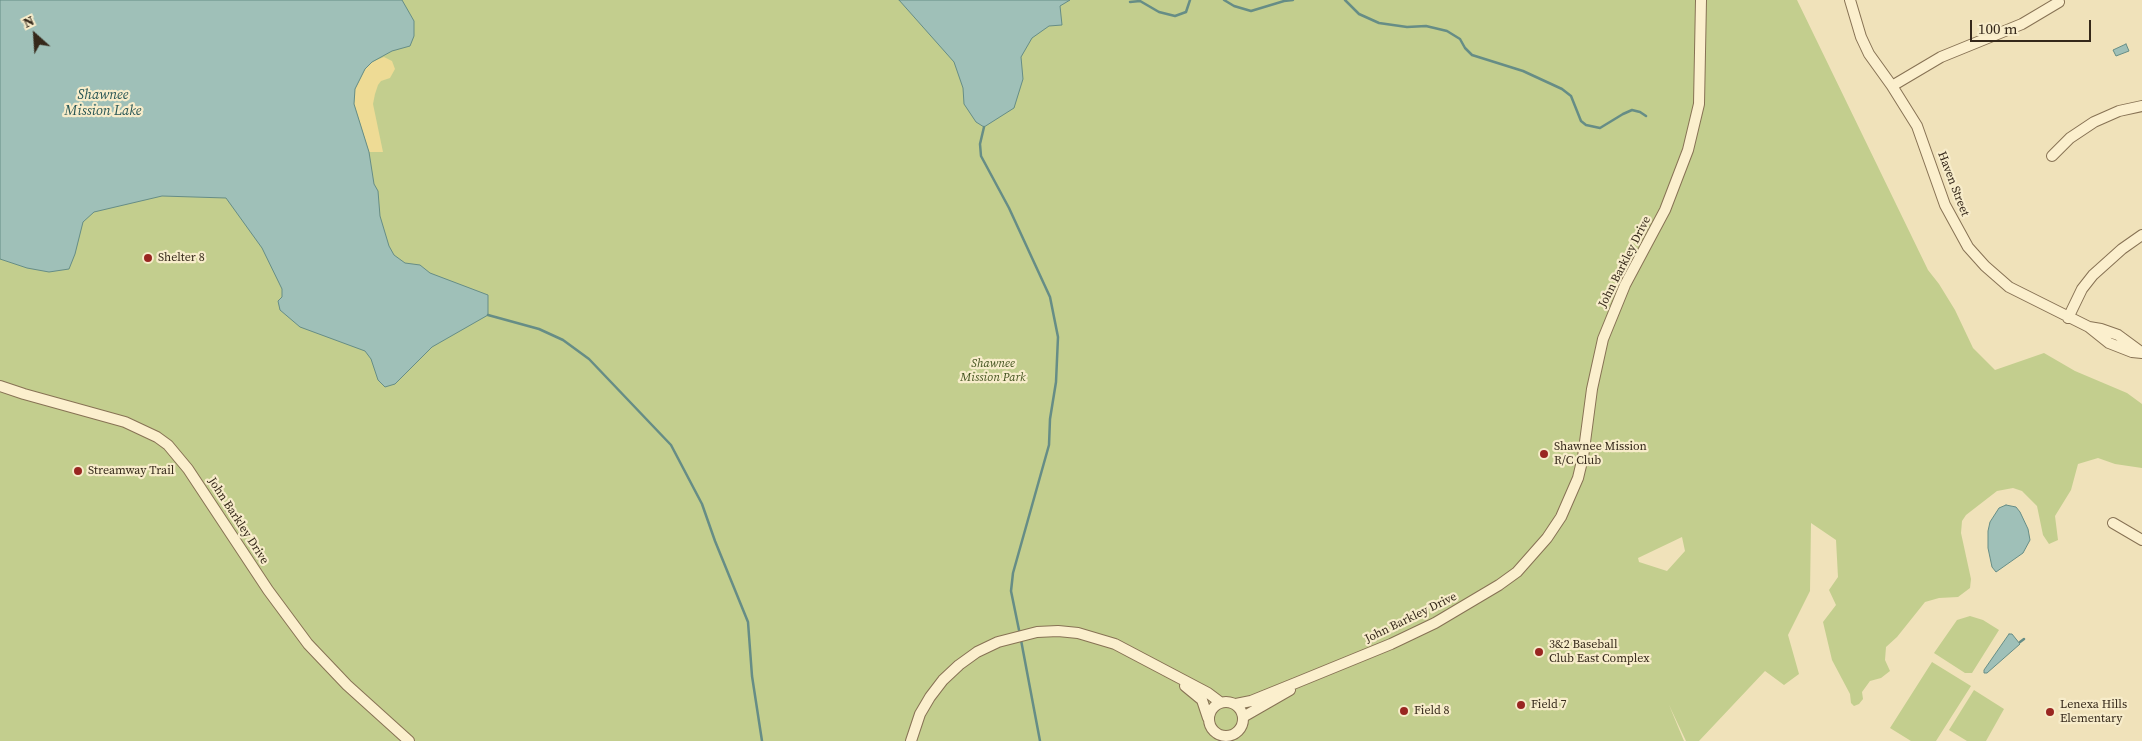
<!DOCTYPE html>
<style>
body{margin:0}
#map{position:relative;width:2142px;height:741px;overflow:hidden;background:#f0e2ba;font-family:"Source Serif 4",serif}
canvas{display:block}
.north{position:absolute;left:10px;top:10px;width:50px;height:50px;-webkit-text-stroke:4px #f7ecca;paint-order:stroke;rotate:334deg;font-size:14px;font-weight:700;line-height:20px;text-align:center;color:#35281a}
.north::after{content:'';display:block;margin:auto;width:18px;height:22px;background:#35281a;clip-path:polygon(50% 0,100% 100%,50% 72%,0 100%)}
.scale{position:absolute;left:1970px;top:20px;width:121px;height:22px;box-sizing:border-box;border:2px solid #35281a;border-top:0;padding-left:6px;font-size:15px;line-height:18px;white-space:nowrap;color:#35281a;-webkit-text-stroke:4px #f7ecca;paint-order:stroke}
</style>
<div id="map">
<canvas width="2142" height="741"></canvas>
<div class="north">N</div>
<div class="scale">100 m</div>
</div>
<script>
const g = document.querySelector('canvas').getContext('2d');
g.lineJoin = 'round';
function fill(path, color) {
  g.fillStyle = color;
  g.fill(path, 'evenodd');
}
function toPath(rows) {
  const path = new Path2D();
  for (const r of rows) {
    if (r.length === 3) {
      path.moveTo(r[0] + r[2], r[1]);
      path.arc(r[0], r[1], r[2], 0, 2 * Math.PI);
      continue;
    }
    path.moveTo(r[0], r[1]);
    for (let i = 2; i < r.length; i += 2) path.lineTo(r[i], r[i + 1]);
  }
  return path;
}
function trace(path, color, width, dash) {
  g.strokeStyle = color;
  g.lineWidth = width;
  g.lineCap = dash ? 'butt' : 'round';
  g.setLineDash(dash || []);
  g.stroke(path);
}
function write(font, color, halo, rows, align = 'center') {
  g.font = font + ' "Source Serif 4",serif';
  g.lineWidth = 4.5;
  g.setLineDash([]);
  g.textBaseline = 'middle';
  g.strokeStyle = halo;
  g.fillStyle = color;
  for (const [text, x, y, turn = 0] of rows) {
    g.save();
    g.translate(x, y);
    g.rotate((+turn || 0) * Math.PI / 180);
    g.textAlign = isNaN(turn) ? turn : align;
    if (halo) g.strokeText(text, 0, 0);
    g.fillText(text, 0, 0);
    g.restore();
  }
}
fill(toPath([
 [0,0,1797,0,1928,270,1939,284,1955,310,1973,348,1995,370,2044,353,2075,371,2127,393,2142,404,2142,468,2115,464,2098,458,2078,464,2071,490,2055,516,2058,540,2049,544,2043,535,2037,506,2022,491,2013,488,1997,491,1966,515,1962,521,1961,533,1971,579,1970,588,1958,597,1939,598,1925,602,1897,637,1886,647,1885,660,1890,671,1881,678,1870,681,1862,692,1863,699,1859,704,1854,706,1851,703,1850,694,1832,660,1823,622,1836,605,1829,590,1838,577,1836,540,1811,523,1810,591,1788,635,1799,674,1784,685,1765,671,1699,741,1686,741,1669,705,1684,741,0,741],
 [1682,537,1685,551,1667,571,1639,562,1638,558],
 [1970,616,1983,620,1999,630,1972,673,1965,673,1934,653,1957,620],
 [1932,662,1971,686,1936,741,1911,741,1890,728],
 [1974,690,2004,709,1986,741,1967,741,1949,730]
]), '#c3ce8e');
fill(toPath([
 [384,57,392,61,395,69,390,78,381,81,378,85,375,94,373,104,383,152,369,152,354,104,355,89,365,69,372,62]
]), '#eedb95');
const water = toPath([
 [0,0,402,0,414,21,414,36,410,46,392,51,372,62,365,69,355,89,354,104,369,152,374,184,378,191,380,216,389,246,394,255,405,263,420,265,430,273,488,295,488,315,432,347,395,384,385,387,378,380,371,359,365,351,300,327,280,310,278,301,282,297,282,289,262,248,226,198,162,196,94,212,83,222,75,254,69,269,49,272,27,268,0,259,0,0],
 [899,0,1070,0,1060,6,1062,25,1049,26,1032,38,1021,57,1023,79,1014,108,984,127,976,122,964,104,963,88,954,62,899,0],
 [2126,44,2129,51,2116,56,2113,50,2126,44],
 [2006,505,2016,507,2020,512,2028,529,2030,540,2023,553,1996,572,1992,567,1988,548,1988,531,1990,522,1999,508,2006,505],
 [2009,634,2012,634,2020,644,1987,673,1984,673,1984,670,2009,634]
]);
fill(water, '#9fc0b8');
trace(water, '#668d86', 1);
trace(toPath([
 [1224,0,1234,6,1251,11,1284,1,1293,0],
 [1345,0,1359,14,1379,23,1407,27,1426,26,1447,31,1460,39,1465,48,1472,55,1523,71,1562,89,1571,96,1581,121,1586,125,1600,128,1623,114,1632,110,1640,112,1646,116],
 [1130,2,1140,1,1159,12,1175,16,1186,12,1190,0],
 [984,127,980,144,981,156,1009,208,1050,297,1058,337,1056,382,1050,419,1049,445,1013,573,1011,591,1019,630],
 [488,315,539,329,563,340,589,359,671,445,702,504,715,541,748,622,752,676,762,741],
 [1021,640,1040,741],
 [2020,642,2024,639]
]), '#668d86', 2.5);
const minor = toPath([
 [1850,0,1861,37,1869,54,1892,86,1917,126,1945,205,1968,247,1985,266,2009,287,2089,327,2109,343,2132,352,2142,353],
 [1892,86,1941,57,2022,24,2059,2],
 [2052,156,2070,138,2094,122,2119,111,2142,106],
 [2068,318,2082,289,2093,275,2122,249,2142,235],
 [2089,327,2101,329,2118,335,2141,352],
 [0,386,24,394,125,422,157,437,168,445,188,469,268,590,308,644,347,685,409,741],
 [2113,523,2142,540],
 [1185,686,1202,700,1208,718],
 [1226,719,17],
 [1236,704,1251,701,1298,682,1391,644,1435,623,1499,585,1517,572,1547,538,1561,517,1578,478,1583,457,1592,389,1603,339,1625,285,1665,210,1688,150,1699,104,1701,0],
 [1243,717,1290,690],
 [911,741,920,714,930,697,943,680,959,665,977,652,998,642,1037,632,1058,631,1078,633,1115,644,1208,693,1220,702]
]);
trace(minor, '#877254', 12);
trace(minor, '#fbefcd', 10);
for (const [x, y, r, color] of [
 [148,258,5,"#992621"],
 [1544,454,5,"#992621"],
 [78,471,5,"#992621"],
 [1539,652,5,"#992621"],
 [1521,705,5,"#992621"],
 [1404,711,5,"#992621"],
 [2050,712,5,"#992621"]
]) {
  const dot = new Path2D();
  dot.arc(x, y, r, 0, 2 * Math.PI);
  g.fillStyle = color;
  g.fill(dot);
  trace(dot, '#f7ecca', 2);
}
write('12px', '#35281a', '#f7ecca', [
 ["Haven Street",1953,184,69],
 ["John Barkley Drive",1625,262,-63],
 ["John Barkley Drive",238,521,57],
 ["John Barkley Drive",1411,618,-26]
]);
write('12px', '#35281a', '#f7ecca', [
 ["Shelter 8",158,258],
 ["Shawnee Mission",1554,447],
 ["R/C Club",1554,461],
 ["Streamway Trail",88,471],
 ["3&2 Baseball",1549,645],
 ["Club East Complex",1549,659],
 ["Field 7",1531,705],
 ["Lenexa Hills",2060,705],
 ["Elementary",2060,719],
 ["Field 8",1414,711]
], 'left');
write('italic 12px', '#43531f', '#f7ecca', [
 ["Shawnee",993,364],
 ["Mission Park",993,378]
]);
write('italic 14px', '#285655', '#f7ecca', [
 ["Shawnee",103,95],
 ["Mission Lake",103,111]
]);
</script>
